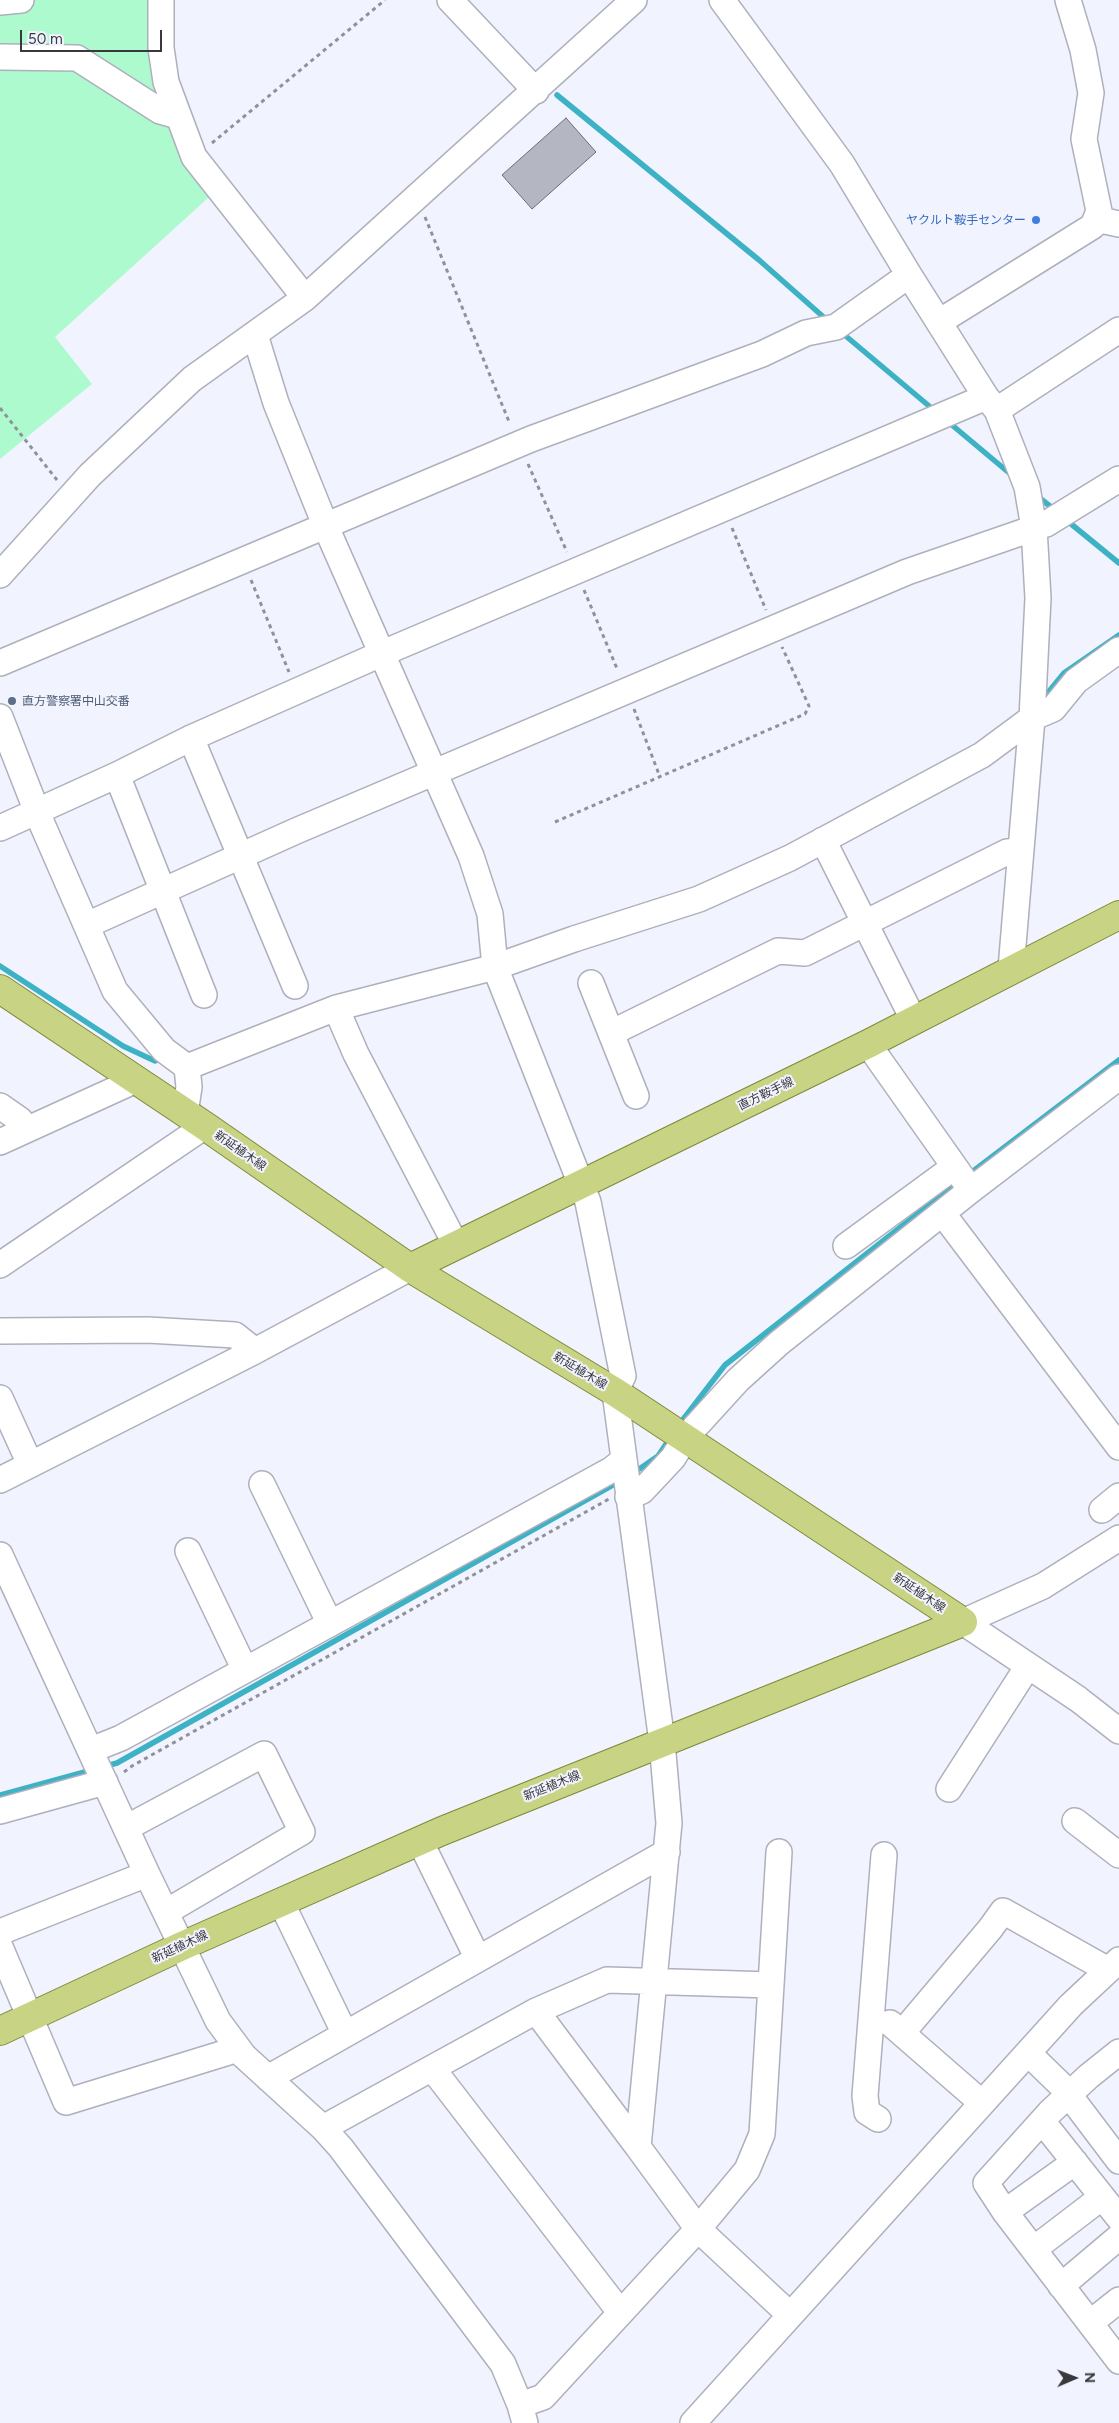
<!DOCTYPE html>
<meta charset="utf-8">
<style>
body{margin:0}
#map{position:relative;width:1119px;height:2423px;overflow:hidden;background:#f1f3fe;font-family:Figtree,sans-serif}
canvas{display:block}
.north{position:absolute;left:1049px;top:2353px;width:50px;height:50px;-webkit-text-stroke:4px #f1f3fe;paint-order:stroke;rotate:89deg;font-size:14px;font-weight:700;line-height:20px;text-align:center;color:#38383d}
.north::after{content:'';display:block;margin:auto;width:18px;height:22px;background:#38383d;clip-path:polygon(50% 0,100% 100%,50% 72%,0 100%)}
.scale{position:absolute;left:20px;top:30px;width:142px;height:22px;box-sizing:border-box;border:2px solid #38383d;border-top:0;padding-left:6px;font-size:15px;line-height:18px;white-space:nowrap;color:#38383d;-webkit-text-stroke:4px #f1f3fe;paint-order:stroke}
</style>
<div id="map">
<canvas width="1119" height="2423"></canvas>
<div class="north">N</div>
<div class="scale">50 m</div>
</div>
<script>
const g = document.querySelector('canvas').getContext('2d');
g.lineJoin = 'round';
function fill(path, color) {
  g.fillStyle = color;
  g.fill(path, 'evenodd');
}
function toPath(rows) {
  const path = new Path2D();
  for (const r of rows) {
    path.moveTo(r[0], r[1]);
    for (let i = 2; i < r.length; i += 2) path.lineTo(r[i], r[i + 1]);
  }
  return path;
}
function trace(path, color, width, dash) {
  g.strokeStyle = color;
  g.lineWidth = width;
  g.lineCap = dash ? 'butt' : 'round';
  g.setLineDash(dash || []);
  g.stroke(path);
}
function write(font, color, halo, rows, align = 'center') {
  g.font = font + ' Figtree,"Noto Sans JP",sans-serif';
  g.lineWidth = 4;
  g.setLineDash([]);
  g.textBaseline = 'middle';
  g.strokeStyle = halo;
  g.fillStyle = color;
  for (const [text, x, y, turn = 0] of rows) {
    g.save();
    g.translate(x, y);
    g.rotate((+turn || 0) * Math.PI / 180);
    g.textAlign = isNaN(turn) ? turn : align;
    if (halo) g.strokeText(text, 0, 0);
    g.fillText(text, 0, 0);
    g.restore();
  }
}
fill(toPath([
 [21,0,161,0,161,48,219,188,55,337,92,384,0,459,0,2]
]), '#aefacf');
trace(toPath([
 [557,95,759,260,828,321],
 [841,332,935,411],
 [946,420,1014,477],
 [1036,495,1056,511],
 [1065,519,1119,563],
 [1046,695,1064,673,1119,635],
 [0,966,123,1046,155,1061,161,1059],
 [968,1175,1119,1060],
 [678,1426,725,1365,958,1182],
 [632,1474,658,1456,670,1438],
 [103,1767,117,1763,620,1481],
 [0,1795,92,1770]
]), '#3db2c4', 5.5);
const building = toPath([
 [566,118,596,152,532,209,502,175,566,118]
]);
fill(building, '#b4b6c1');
trace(building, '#6b6d76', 1);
const minor = toPath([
 [161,0,161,48,166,82,194,157,305,298],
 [450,0,536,91],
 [722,0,842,164,909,275,986,397,997,410,1027,487,1034,528,1038,598,1032,718,1011,969],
 [0,2,21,0],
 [0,57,77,58,160,111,178,116],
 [1096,219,1119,224],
 [939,322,1093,226,1099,211,1084,139,1091,93,1083,50,1068,0],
 [255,335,276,403,326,527,471,856,490,914,495,967,588,1202,623,1376,615,1392,662,1742,669,1823,638,2147,698,2229,789,2314],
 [997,410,1119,330],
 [0,575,90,475,192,379,305,298,634,0],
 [0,663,531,439,762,354,806,333,836,327,909,275],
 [0,717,39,817,115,991,164,1050,187,1067,189,1087,185,1113],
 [191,738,295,986],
 [117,775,204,995],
 [0,828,117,775,191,738,383,653,986,397],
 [823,840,913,1019],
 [87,925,296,831,907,572,1046,524,1119,479],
 [591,983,636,1096],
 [336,1008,356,1054,456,1245],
 [611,1033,778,951,805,953,1007,852,1020,851],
 [868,1044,971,1190],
 [187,1067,336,1008,495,967,574,939,699,899,790,858,982,755,1032,718,1053,709,1076,681,1119,650],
 [0,1106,20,1120,26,1128],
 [0,1142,136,1080],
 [943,1214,1119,1447],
 [846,1246,954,1167],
 [0,1265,205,1126],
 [0,1331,148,1330,235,1335,255,1351],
 [0,1398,30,1464],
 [0,1480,255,1351,410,1268],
 [262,1484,330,1624],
 [628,1497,642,1491,673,1458,686,1437,738,1380,779,1343,971,1190,1119,1077],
 [1102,1510,1119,1496],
 [188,1551,245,1670],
 [0,1555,147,1874,218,2021,244,2056,323,2128,341,2148,503,2364,520,2405,525,2423],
 [963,1622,1078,1699,1119,1731],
 [963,1622,1043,1586,1119,1538],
 [91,1750,121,1738,611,1470,624,1460],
 [949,1789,1028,1666],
 [0,1811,105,1782],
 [1075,1821,1119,1855],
 [126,1828,264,1754,302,1832,166,1912],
 [420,1841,478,1959],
 [281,1902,345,2034],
 [0,1932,147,1874],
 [0,1947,66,2102,238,2049],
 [536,2011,638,2147],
 [890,2023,982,2103],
 [902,2033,990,1929,1003,1911,1108,1970],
 [1119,2052,1089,2076,1050,2112,986,2183,1005,2212,1119,2361],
 [1028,2053,1063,2087,1119,2161],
 [432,2068,620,2312],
 [268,2078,667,1852],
 [878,2119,867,2112,865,2096,884,1855],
 [1042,2121,1119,2218],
 [323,2128,536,2011,607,1980,771,1985],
 [1005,2212,1075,2162],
 [1034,2249,1102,2197],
 [1061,2286,1119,2237],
 [1090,2323,1119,2300],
 [520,2405,543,2397,698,2229,747,2170,762,2134,779,1852],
 [693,2423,1071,2005,1119,1960]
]);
const major = toPath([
 [0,989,205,1126,410,1268,615,1392,963,1622],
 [410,1268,868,1044,1119,915],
 [0,2031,182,1946,442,1831,963,1622]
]);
trace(minor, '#aeb0bb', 28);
trace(major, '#7e8a36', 30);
trace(toPath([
 [212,143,385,0],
 [425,217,510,424],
 [0,408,57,480],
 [528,464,567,552],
 [732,528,766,610],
 [251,580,289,672],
 [584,590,618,671],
 [634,709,660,777],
 [555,822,805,714,809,706,782,647],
 [124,1772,132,1766,609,1499]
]), '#909199', 3, [4, 4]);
trace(minor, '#fff', 25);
trace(major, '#c8d384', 28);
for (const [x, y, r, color] of [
 [1036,220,5,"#3f7fe0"],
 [12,701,5,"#5c6f8a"]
]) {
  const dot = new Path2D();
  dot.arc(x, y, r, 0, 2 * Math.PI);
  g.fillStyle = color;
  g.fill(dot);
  trace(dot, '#f1f3fe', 2);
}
write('12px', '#366cbe', '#f1f3fe', [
 ["ヤクルト鞍手センター",1026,220]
], 'right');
write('12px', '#4e5e75', '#f1f3fe', [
 ["直方警察署中山交番",22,701]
], 'left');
write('12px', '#38383d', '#f1f3fe', [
 ["直方鞍手線",766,1094,-26],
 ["新延植木線",240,1151,35],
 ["新延植木線",580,1371,31],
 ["新延植木線",919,1593,34],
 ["新延植木線",552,1786,-22],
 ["新延植木線",180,1947,-25]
]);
</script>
